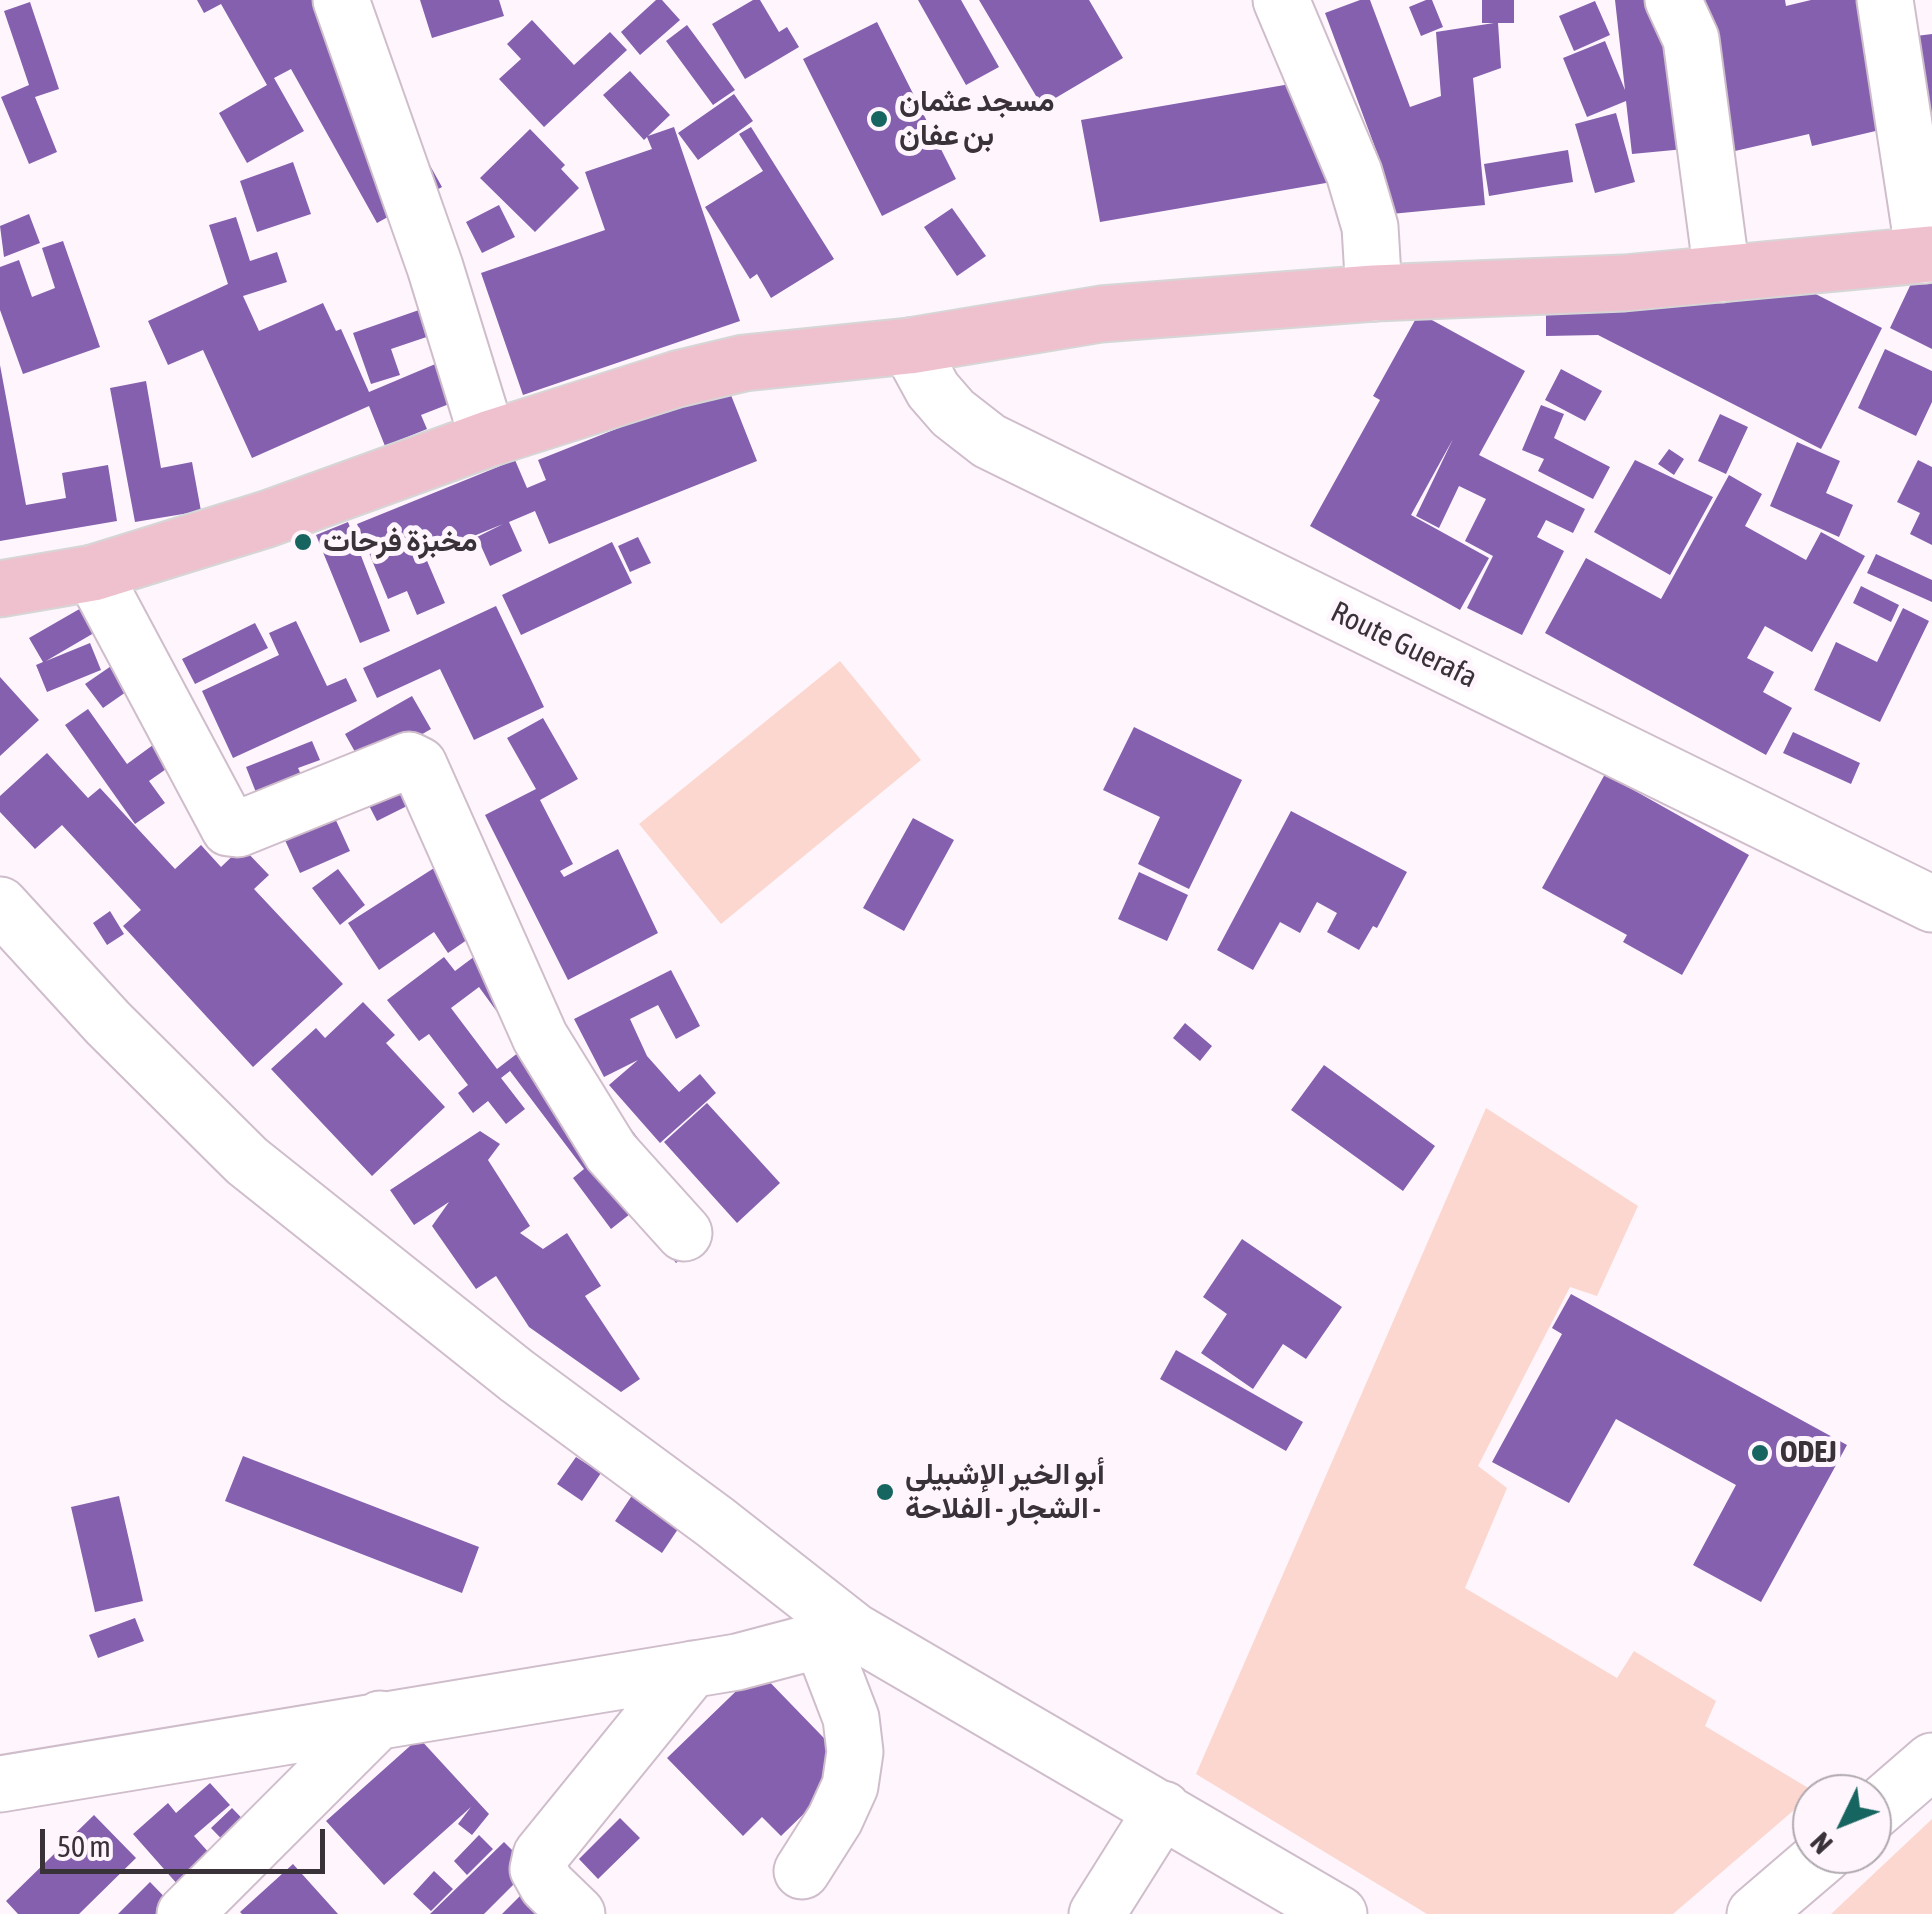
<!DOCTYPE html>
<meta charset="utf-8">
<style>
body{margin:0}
#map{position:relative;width:1932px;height:1914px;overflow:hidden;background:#fef6fc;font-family:"Asap Condensed",sans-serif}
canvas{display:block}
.north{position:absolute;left:1792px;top:1774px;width:100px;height:100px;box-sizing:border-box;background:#fef6fc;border:2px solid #afa8ae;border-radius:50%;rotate:227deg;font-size:28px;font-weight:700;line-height:40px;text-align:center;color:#393238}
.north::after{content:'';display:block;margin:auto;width:35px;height:45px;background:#176560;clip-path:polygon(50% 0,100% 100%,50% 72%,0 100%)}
.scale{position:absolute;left:40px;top:1829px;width:285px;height:45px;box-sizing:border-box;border:5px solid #393238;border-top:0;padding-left:12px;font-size:30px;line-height:35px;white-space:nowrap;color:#393238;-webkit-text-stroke:8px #fef6fc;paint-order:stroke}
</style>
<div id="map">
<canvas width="1932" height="1914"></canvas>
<div class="north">N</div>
<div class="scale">50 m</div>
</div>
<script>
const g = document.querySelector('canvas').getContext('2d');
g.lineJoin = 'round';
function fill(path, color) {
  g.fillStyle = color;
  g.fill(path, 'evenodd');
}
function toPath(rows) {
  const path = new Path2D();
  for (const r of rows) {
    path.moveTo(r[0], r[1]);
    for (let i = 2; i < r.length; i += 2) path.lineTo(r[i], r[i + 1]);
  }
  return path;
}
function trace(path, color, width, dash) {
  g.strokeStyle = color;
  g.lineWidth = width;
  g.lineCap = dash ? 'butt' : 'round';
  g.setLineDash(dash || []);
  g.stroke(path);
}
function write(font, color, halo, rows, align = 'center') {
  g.font = font + ' "Asap Condensed",Vazirmatn,sans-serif';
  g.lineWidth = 10;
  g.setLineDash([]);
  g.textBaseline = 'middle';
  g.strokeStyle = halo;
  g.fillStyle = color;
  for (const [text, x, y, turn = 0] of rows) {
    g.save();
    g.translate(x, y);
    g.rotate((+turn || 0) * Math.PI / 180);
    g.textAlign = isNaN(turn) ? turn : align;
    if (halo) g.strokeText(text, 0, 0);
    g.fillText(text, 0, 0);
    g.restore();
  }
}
fill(toPath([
 [840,661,921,760,721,924,639,824],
 [1486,1108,1638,1206,1597,1296,1570,1287,1478,1466,1507,1488,1465,1588,1617,1678,1634,1651,1716,1701,1705,1726,1815,1792,1673,1914,1427,1914,1196,1774],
 [1932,1819,1932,1914,1831,1914]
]), '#fcd7d0');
fill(toPath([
 [197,0,338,0,442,187,377,223,291,69,274,78,304,131,247,163,219,113,267,85,221,4,204,13],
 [420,0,499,0,504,16,432,38],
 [656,0,662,0,680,20,640,55,621,32],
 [753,0,760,0,779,32,787,27,799,47,745,79,712,24],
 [918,0,961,0,999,67,966,85],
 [979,0,1089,0,1123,58,1042,106],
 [1360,0,1370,0,1410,107,1441,96,1436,32,1494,23,1482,23,1482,0,1514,0,1514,23,1498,23,1501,68,1473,78,1485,205,1391,214,1382,190,1379,158,1325,13],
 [1426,0,1432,0,1443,27,1421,36,1409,7],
 [1615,0,1679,0,1695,148,1632,154,1626,101,1587,117,1563,58,1605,41,1625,90],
 [1705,0,1785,0,1786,6,1811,0,1871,0,1901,125,1812,146,1809,134,1722,154,1708,94,1726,90],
 [1595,1,1610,35,1574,51,1559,16],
 [30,2,59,89,35,97,57,152,29,164,1,97,29,85,4,11],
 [532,20,574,65,610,32,627,50,544,127,499,79,521,59,507,44],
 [877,22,956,179,882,216,803,59],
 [687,25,735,90,713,105,666,41],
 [1932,34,1932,126,1916,36],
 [630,71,670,115,648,136,674,127,740,321,523,395,481,273,605,230,585,172,652,149,647,137,644,140,603,95],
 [1331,77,1349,179,1100,222,1081,120],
 [734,94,753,121,698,160,678,133],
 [1616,113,1635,182,1595,193,1575,124],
 [751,127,834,259,771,298,757,274,750,279,705,207,763,171,739,134],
 [530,129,565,165,561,169,579,188,535,232,480,178],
 [1568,150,1573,182,1489,196,1484,164],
 [293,162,311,214,257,232,240,181],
 [499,205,515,237,482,253,466,222],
 [952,208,986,256,957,276,924,227],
 [29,214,40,243,4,257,0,226],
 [236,217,250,261,277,252,287,282,243,296,259,331,323,303,336,331,341,329,369,392,452,357,476,329,506,402,474,415,467,397,421,415,427,429,385,446,369,406,252,458,203,350,168,365,148,321,228,284,209,225],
 [63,241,100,347,23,374,0,310,0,267,19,260,32,297,55,288,42,248],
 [1927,250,1932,252,1932,349,1890,328],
 [1796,284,1882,328,1821,449,1598,335,1546,336,1546,309],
 [462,295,471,322,391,349,400,375,371,384,353,333],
 [1419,313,1525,371,1479,455,1585,509,1573,533,1546,520,1537,537,1564,551,1522,635,1467,608,1493,556,1465,541,1486,499,1459,486,1439,528,1416,516,1453,439,1411,515,1489,558,1460,610,1310,526,1380,400,1373,396],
 [1885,349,1932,371,1932,402,1916,436,1858,408],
 [0,365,26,505,66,498,62,473,108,465,117,521,0,541],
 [1561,369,1602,391,1585,421,1545,400],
 [146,381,161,468,192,462,201,511,135,522,110,388],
 [727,385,757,461,549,544,535,511,509,522,522,551,490,566,477,537,503,524,425,556,445,603,417,615,407,591,388,599,357,524,515,460,527,488,546,480,538,460],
 [1541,405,1564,414,1554,438,1610,467,1593,499,1538,471,1544,459,1522,450],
 [1720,414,1748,427,1726,474,1698,461],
 [1797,442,1840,461,1826,493,1853,505,1839,537,1770,506],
 [1669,449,1684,459,1674,475,1658,464],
 [1635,460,1713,497,1670,575,1594,532],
 [1918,460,1932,467,1932,545,1910,534,1920,513,1897,502],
 [1729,475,1762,494,1745,526,1806,560,1821,532,1865,556,1812,652,1765,626,1747,658,1774,672,1763,692,1792,708,1766,755,1545,633,1586,558,1661,599],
 [348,522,390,631,360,643,316,535],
 [638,537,651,563,630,572,618,546],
 [612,542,632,583,521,635,502,595],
 [1876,554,1932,580,1932,602,1867,573],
 [1861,586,1899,605,1891,622,1853,603],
 [116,588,136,685,103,708,85,684,117,662,99,630,46,661,90,643,101,670,47,692,36,665,43,662,29,638],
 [496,606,544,707,474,740,440,669,377,698,363,668],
 [1903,608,1929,621,1880,722,1814,690,1836,642,1877,662],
 [296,621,327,686,346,678,357,701,233,758,202,691,279,655,269,633],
 [255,623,268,648,195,684,182,659],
 [0,677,39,720,0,756],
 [412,696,431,729,364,768,345,734],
 [88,709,127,764,153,745,169,767,149,781,165,803,135,824,65,725],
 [543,718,578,779,540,800,573,864,560,871,564,877,618,849,658,933,568,980,485,815,536,789,507,738],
 [1134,727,1242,780,1189,889,1138,864,1160,817,1103,790],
 [1793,732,1860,763,1851,784,1783,753],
 [312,741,320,760,298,768,304,781,259,800,246,767],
 [47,753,88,798,100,788,175,869,201,845,221,867,242,847,269,875,254,889,343,984,253,1067,123,926,141,910,62,825,35,849,0,812,0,796],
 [395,774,411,804,377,821,362,792],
 [1605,774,1749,855,1682,975,1623,942,1627,935,1542,888],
 [328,803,350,851,300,873,278,825],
 [1291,811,1407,872,1377,928,1373,926,1359,950,1327,932,1337,913,1317,902,1300,933,1280,922,1253,970,1217,950],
 [913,818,954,840,904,931,863,908],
 [456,854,500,917,448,953,434,932,379,970,348,923],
 [338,869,365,905,340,925,312,888],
 [1139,872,1188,895,1167,941,1118,919],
 [110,911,124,934,107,945,93,923],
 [495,941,503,1020,479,987,451,1008,497,1069,553,1026,712,1236,676,1263,635,1210,611,1229,573,1178,584,1169,510,1071,501,1078,525,1109,506,1124,488,1101,473,1113,458,1093,468,1085,429,1034,419,1041,387,1000,444,957,455,971],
 [671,970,700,1026,676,1039,658,1005,630,1019,647,1056,679,1092,700,1074,716,1093,660,1143,609,1085,638,1060,604,1077,574,1019],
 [363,1002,395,1035,386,1043,445,1107,372,1176,271,1069,316,1028,325,1038],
 [1185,1023,1212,1046,1200,1061,1173,1038],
 [1324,1065,1435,1146,1403,1191,1291,1110],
 [707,1103,780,1183,737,1223,664,1142],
 [480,1131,500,1144,488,1160,530,1226,520,1233,543,1249,567,1233,601,1286,585,1296,640,1379,621,1392,529,1327,496,1276,476,1289,432,1226,449,1202,414,1225,390,1190],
 [1242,1239,1342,1307,1306,1359,1283,1344,1253,1389,1201,1353,1227,1314,1203,1297],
 [1571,1294,1847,1445,1761,1602,1693,1565,1736,1485,1616,1419,1569,1503,1492,1462,1562,1334,1552,1328],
 [1176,1350,1303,1422,1286,1451,1160,1379],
 [243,1456,479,1547,462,1593,225,1501],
 [576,1457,601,1473,582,1501,557,1484],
 [635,1491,682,1523,662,1553,615,1521],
 [119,1496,143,1601,95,1612,71,1507],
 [135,1618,144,1641,98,1658,89,1635],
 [758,1670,852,1767,781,1836,762,1817,743,1836,667,1758],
 [419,1738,489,1814,472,1835,458,1824,471,1807,384,1885,326,1821],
 [210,1783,230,1805,194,1836,227,1873,194,1903,133,1834,168,1803,176,1813],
 [232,1808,261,1838,240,1858,211,1828],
 [94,1815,136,1858,79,1914,18,1914,6,1901],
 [620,1818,640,1838,598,1879,579,1859],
 [479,1835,493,1849,467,1875,454,1861],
 [504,1842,530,1868,484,1914,430,1914],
 [293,1864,338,1914,242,1914,240,1912],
 [434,1871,453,1889,431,1911,413,1894],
 [535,1881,544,1914,502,1914],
 [150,1882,181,1914,118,1914]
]), '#8460ae');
const minor = toPath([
 [341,0,435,267,488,439],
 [1281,0,1354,173,1370,227,1374,293],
 [1673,0,1691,39,1722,274],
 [1885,0,1924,255],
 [909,346,933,390,953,413,989,441,1932,904],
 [93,573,229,828,238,829,409,760,419,765,540,1037,611,1152,684,1233],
 [0,905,108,1023,247,1161,517,1376,715,1522,854,1631,1339,1914],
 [0,1784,737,1662,854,1631],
 [1872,1813,1932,1761],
 [802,1871,835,1819,850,1786,855,1752,851,1718,821,1640],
 [185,1914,380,1719],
 [577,1914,547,1885,538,1869,541,1855,692,1669],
 [1097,1914,1163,1809],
 [1755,1914,1825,1854]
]);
const major = toPath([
 [0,589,93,573,267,519,488,439,677,379,744,363,909,346,1101,314,1374,293,1624,283,1932,254]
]);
trace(minor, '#cfbdcb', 59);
trace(major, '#d7d6d7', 59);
trace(minor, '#fff', 55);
trace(major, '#efc1ce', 55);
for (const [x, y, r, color] of [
 [879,119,10,"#176560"],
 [303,542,10,"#176560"],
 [1760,1453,10,"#176560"],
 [885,1492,10,"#176560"]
]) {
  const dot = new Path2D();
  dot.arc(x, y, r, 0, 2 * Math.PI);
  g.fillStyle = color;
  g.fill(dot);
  trace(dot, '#fef6fc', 4);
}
write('bold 30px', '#393238', '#fef6fc', [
 ["مسجد عثمان",899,102],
 ["بن عفان",899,136],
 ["مخبزة فرحات",323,542],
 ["ODEJ",1780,1453],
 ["أبو الخير الإشبيلي",905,1475],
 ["الشجار - الفلاحة -",905,1509]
], 'left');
write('30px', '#393238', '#fef6fc', [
 ["Route Guerafa",1404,645,26]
]);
</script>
